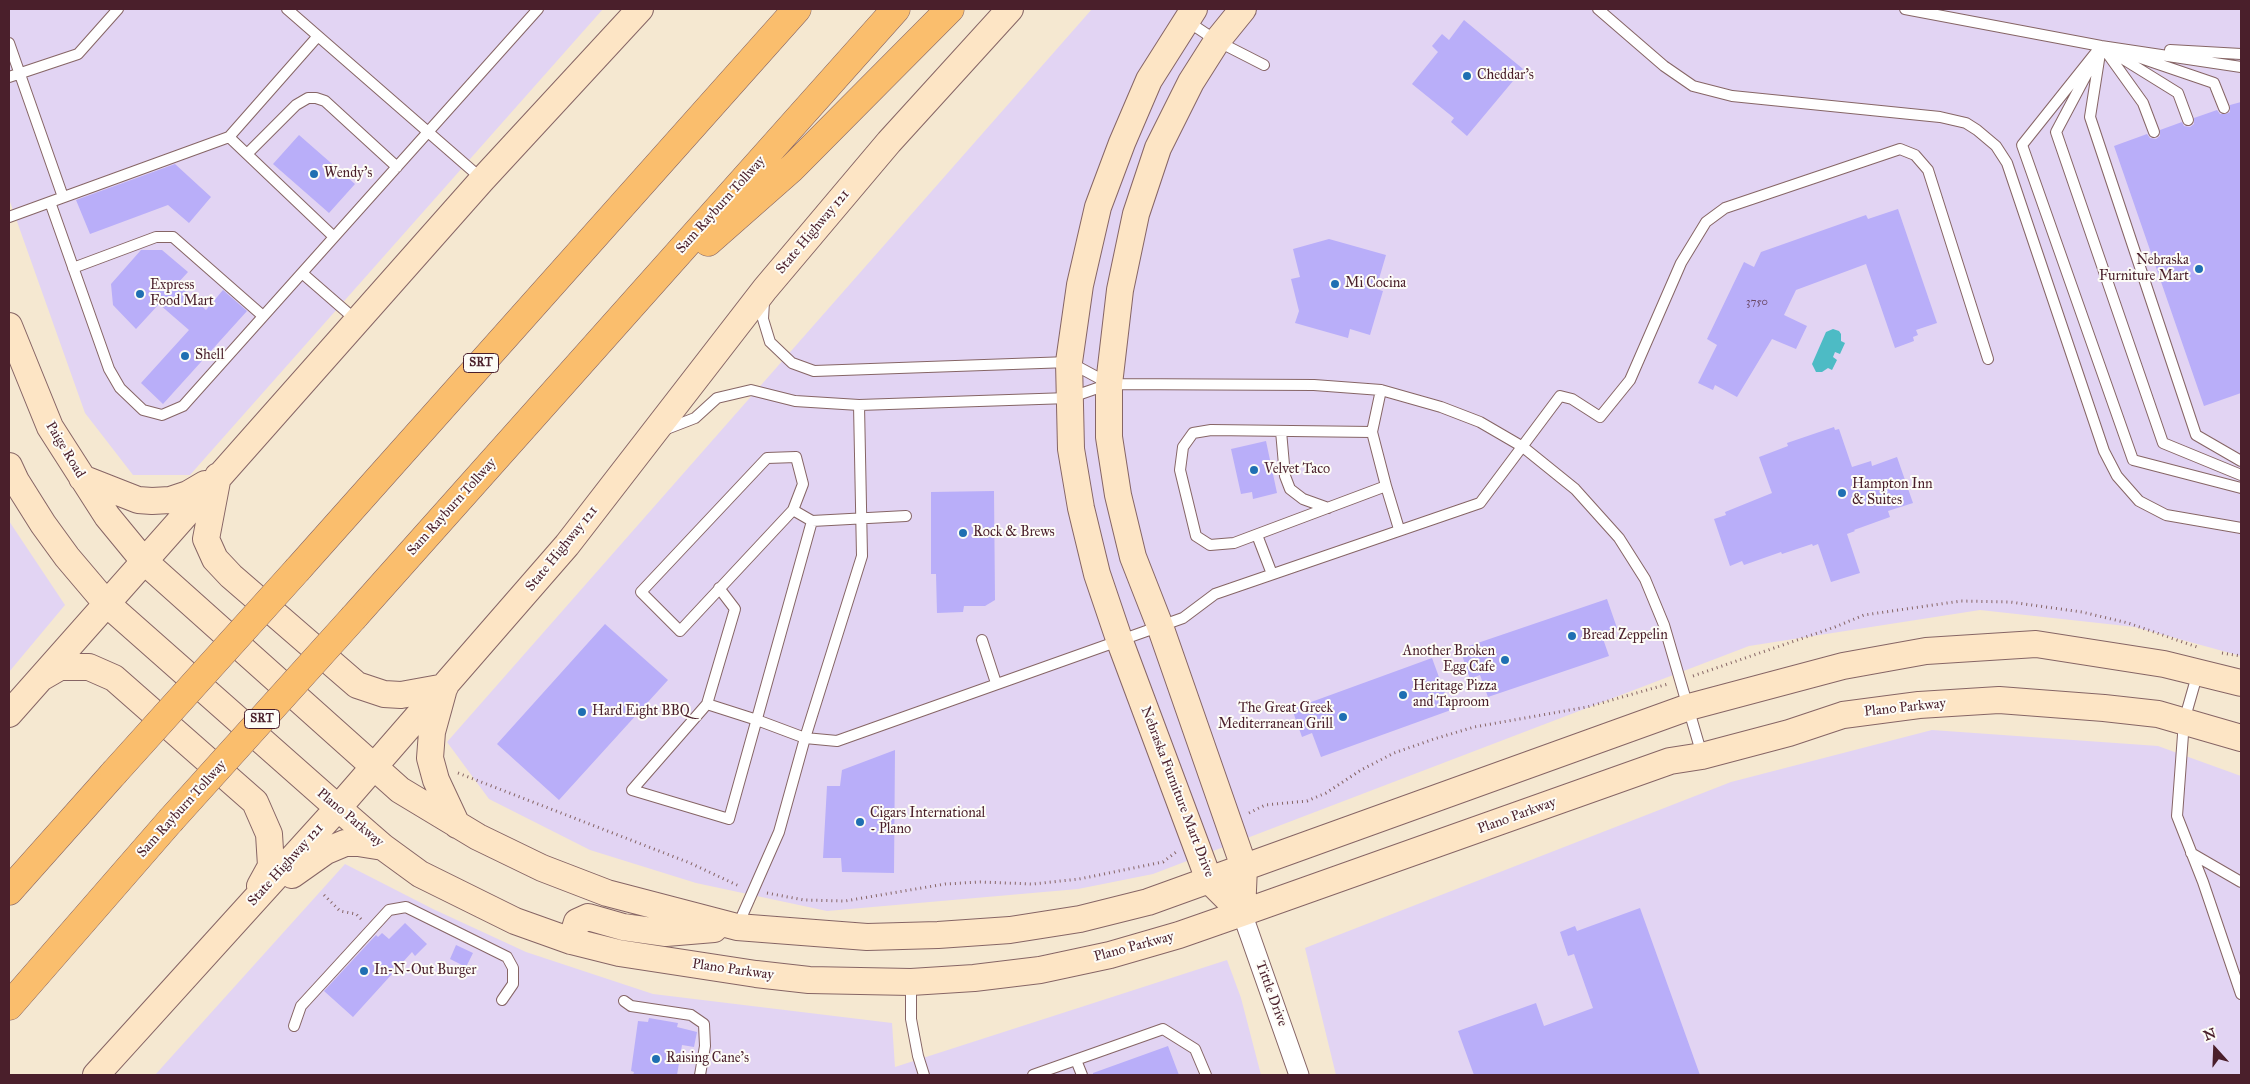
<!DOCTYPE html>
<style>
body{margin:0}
#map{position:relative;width:2250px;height:1084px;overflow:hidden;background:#f5e8d1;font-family:"IM FELL Great Primer",serif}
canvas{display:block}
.frame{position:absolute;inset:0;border:10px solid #4a1f2b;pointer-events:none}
.north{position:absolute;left:2190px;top:1024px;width:50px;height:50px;-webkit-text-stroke:4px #fdfcf7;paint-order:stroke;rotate:340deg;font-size:14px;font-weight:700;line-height:20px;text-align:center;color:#4a1f2b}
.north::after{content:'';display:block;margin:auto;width:18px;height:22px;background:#4a1f2b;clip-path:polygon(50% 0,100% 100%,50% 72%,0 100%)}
</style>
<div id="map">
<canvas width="2250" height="1084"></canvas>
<div class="frame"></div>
<div class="north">N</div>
</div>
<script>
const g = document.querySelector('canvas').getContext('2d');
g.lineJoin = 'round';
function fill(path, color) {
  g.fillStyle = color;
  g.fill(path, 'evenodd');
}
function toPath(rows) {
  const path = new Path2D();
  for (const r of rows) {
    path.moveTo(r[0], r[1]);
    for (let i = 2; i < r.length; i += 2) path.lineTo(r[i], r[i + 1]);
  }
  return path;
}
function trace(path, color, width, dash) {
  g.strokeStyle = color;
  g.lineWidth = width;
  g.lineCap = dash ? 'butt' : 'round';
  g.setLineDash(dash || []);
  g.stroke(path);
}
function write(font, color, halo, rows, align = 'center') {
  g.font = font + ' "IM FELL Great Primer",serif';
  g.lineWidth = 4;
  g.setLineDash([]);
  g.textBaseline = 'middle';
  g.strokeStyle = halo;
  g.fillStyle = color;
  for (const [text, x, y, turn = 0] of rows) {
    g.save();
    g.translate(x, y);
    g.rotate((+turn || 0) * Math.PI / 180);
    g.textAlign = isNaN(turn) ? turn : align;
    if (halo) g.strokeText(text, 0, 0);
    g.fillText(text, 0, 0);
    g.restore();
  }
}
fill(toPath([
 [9,9,603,9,190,475,133,475,85,413,9,199],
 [1092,9,2241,9,2241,656,2135,627,1980,610,1749,646,1153,874,1078,889,827,911,696,883,590,850,489,799,447,742],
 [9,521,65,605,9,672],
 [1932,730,2158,746,2241,776,2241,1075,1336,1075,1305,948,1731,782],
 [345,864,433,909,526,952,653,994,892,1023,895,1067,1227,960,1241,998,1261,1075,155,1075]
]), '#e2d4f3');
fill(toPath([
 [1833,329,1839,331,1841,334,1841,341,1845,343,1840,354,1835,352,1833,357,1837,360,1832,370,1828,368,1822,372,1816,372,1812,364,1826,332]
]), '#4dbbc5');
fill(toPath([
 [1464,20,1523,69,1467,136,1451,122,1454,118,1412,84,1438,52,1432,46,1442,34,1449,40],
 [2241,102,2241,393,2204,406,2114,146,2147,134,2150,138,2156,139,2160,136,2160,130,2182,122,2184,126,2190,127,2194,124,2194,118,2217,110,2220,114,2226,114,2230,112,2230,105],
 [299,135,355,184,329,213,273,164],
 [175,164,211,197,189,223,168,205,90,234,76,200],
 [1898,209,1937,323,1916,330,1918,335,1913,337,1914,341,1895,348,1866,264,1796,290,1784,315,1807,326,1796,349,1772,339,1737,397,1715,385,1713,390,1698,383,1717,345,1707,339,1744,262,1754,267,1761,252,1866,215,1868,219],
 [1329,239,1386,255,1376,289,1383,291,1370,335,1350,329,1348,338,1295,323,1299,311,1291,279,1300,277,1293,249],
 [141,250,162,250,188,272,177,284,206,310,223,290,247,311,163,404,141,383,189,330,159,304,136,329,113,305,111,284],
 [1834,427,1835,430,1839,429,1852,467,1871,461,1872,466,1897,457,1913,503,1888,511,1890,517,1854,530,1855,531,1847,534,1860,573,1831,582,1818,544,1813,546,1812,544,1782,554,1781,552,1744,565,1742,561,1730,566,1714,519,1726,515,1725,512,1772,493,1759,457,1788,446,1787,443],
 [1266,441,1277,493,1253,499,1252,492,1241,494,1231,449],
 [994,491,995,600,985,606,964,606,963,612,937,613,936,574,931,574,931,492],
 [1607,599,1617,628,1601,633,1609,656,1488,697,1480,675,1470,679,1460,649],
 [605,624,668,680,559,800,497,744],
 [1432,658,1451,710,1321,757,1312,733,1302,737,1292,709],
 [895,750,894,873,842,872,841,858,823,858,827,786,840,786,842,770],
 [1640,908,1700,1075,1474,1075,1458,1031,1536,1003,1544,1026,1593,1008,1574,954,1568,956,1560,932,1575,926,1577,931],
 [405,923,427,944,415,956,412,952,353,1017,324,991,376,935,378,937,382,933,389,939],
 [456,945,473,953,466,967,450,959],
 [649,1018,678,1023,677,1027,697,1032,694,1047,682,1045,677,1075,633,1075,634,1072,631,1071,638,1021,648,1022],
 [1168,1046,1179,1075,1093,1075,1093,1073]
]), '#b9aef9');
const lane = toPath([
 [287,9,482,179],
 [1598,9,1664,66,1693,86,1732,96,1940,117,1966,123,1977,130,1996,146,2007,163,2104,451,2117,476,2139,501,2166,515,2241,528],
 [1905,9,2101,46,2241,67],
 [1187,21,1217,41,1264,65],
 [9,43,63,197],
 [2101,46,2022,145,2133,460,2241,488],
 [2101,47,2090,117,2196,435,2241,461],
 [2107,49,2178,93,2188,120],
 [2105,50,2143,103,2154,132],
 [2170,50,2241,54],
 [2129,54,2214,83,2224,108],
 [2091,66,2056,132,2163,443,2241,475],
 [9,77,78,54,118,9],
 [229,137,334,237],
 [247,154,296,105,308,98,316,98,325,101,397,167],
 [50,202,109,369,120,388,143,410,162,415,183,406,538,9],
 [9,217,229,137,318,36],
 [73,268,156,237,173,237,263,316],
 [302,273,356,320],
 [764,302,763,319,770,342,792,363,814,371,1069,362,1108,383],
 [664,430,695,418,717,398,751,390,795,401,859,405,1069,398,1109,384,1314,385,1381,390,1441,407,1480,422,1523,447,1575,489,1619,538,1645,579,1664,625,1702,755],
 [1281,431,1285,476,1290,489,1303,499,1328,508],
 [1372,432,1386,486,1234,543,1210,545,1196,536,1180,470,1183,447,1193,433,1211,430,1372,432,1381,390],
 [796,457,803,484,793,510,680,631,641,592,767,458,796,457],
 [1386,486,1399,529],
 [812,521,906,516],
 [1257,535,1272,574],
 [719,588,735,609,707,704,632,790,729,819,812,521,793,510],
 [982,640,996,683],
 [2198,672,2184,721,2177,816,2203,882,2241,994],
 [707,704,757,720,805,738,837,741,1183,618,1215,594,1480,503,1560,396,1572,399,1600,417,1630,380,1681,263,1706,222,1725,208,1900,149,1915,155,1928,170,1988,359],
 [2191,853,2241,882],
 [738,925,779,832,805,738,862,556,859,405],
 [911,983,911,1019,918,1056,924,1075],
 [624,1001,631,1006,691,1015,704,1024,705,1046,700,1075],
 [294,1026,301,1006,389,910,406,907,507,957,513,968,513,984,502,1000],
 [1076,1060,1082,1075],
 [1033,1075,1163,1029,1195,1049,1206,1075]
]);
const street = toPath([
 [1242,913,1299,1075]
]);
const secondary = toPath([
 [1194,9,1149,80,1122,143,1098,207,1080,285,1069,362,1071,449,1081,508,1097,574,1119,639,1209,880,1242,913],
 [9,326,50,427,107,516,144,561,400,790,478,837,542,868,607,893,737,927,867,937,938,935,1010,930,1080,919,1148,902,1689,707,1843,666,1926,651,2036,644,2164,664,2241,683],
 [9,466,16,481,43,524,67,557,106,603,338,808,383,847,420,874,515,921,571,941,619,953,756,974,809,980,911,982,974,978,1040,970,1110,955,1179,935,1242,913,1670,761,1702,756,1789,733,1843,715,1919,705,1999,700,2104,708,2158,714,2241,738],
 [218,476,206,539,215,559,231,576,357,685,384,694,401,695,445,687],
 [82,478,138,500,152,501,170,500,188,494,205,484],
 [41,678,60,667,89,667,114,678,255,802,269,834,271,866,260,886],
 [443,692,432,732,430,758,436,780,457,825],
 [9,714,482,180,640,9],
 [292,875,326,851,345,843,358,843,383,847],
 [1242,913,1244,867,1160,626,1133,557,1118,495,1109,437,1109,384,1120,290,1136,214,1158,148,1191,82,1217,41,1243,9],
 [571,941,577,922,588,917,623,927,666,933,714,929],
 [96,1075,338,808,567,545,765,289,889,142,1010,9]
]);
const highway = toPath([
 [708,242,792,168,950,9],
 [298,569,797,9],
 [354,617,896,9],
 [9,891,114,773],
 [9,1006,170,821]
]);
trace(lane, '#866565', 12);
trace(street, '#866565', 21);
trace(secondary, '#866565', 28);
trace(highway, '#866565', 29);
trace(toPath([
 [2222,653,2241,656],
 [1693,676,1835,627,1864,615,1961,601,2010,602,2082,612,2128,623,2197,647],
 [458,773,690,863,739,886],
 [1249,813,1265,805,1307,801,1326,793,1361,770,1394,753,1434,739,1474,727,1587,707,1668,684],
 [767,893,804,900,845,901,945,884,980,882,1033,884,1079,879,1163,862,1176,852],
 [324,895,340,911,356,914,362,920]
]), '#866565', 3, [1, 4]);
trace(lane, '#fff', 10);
trace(street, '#fff', 19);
trace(secondary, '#fde5c5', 26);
trace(highway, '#fabe6d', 28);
const highwayBridge = toPath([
 [114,773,298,569],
 [170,821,354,617]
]);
trace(highwayBridge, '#866565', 29, []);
trace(highwayBridge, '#fabe6d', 28);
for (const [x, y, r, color] of [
 [1467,76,5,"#1f6fb2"],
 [314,174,5,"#1f6fb2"],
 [2199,269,5,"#1f6fb2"],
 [1335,284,5,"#1f6fb2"],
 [140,294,5,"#1f6fb2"],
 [185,356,5,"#1f6fb2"],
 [1254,470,5,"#1f6fb2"],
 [1842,493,5,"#1f6fb2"],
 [963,533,5,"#1f6fb2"],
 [1572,636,5,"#1f6fb2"],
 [1505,660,5,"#1f6fb2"],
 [1403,695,5,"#1f6fb2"],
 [582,712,5,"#1f6fb2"],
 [1343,717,5,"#1f6fb2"],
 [860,822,5,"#1f6fb2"],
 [364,971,5,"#1f6fb2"],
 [656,1059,5,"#1f6fb2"]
]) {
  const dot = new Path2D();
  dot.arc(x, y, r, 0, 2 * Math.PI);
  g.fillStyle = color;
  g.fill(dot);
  trace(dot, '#fdfcf7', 2);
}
write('11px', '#66435e', null, [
 ["3750",1757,302]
]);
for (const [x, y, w] of [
 [481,363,35],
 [262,719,35]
]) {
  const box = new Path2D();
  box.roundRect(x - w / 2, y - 9.5, w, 19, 4);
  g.fillStyle = '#fdfcf7';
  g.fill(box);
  trace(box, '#4a1f2b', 1);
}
write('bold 12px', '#4a1f2b', null, [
 ["SRT",481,363],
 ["SRT",262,719]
]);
write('14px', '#4a1f2b', '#fdfcf7', [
 ["Cheddar's",1477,76],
 ["Wendy's",324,174],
 ["Nebraska",2189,261,"right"],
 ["Furniture Mart",2189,277,"right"],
 ["Mi Cocina",1345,284],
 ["Express",150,286],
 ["Food Mart",150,302],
 ["Shell",195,356],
 ["Velvet Taco",1264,470],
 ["Hampton Inn",1852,485],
 ["& Suites",1852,501],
 ["Rock & Brews",973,533],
 ["Bread Zeppelin",1582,636],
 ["Another Broken",1495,652,"right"],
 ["Egg Cafe",1495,668,"right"],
 ["Heritage Pizza",1413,687],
 ["and Taproom",1413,703],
 ["The Great Greek",1333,709,"right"],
 ["Mediterranean Grill",1333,725,"right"],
 ["Hard Eight BBQ",592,712],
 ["Cigars International",870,814],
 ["- Plano",870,830],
 ["In-N-Out Burger",374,971],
 ["Raising Cane's",666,1059]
], 'left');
write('14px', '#4a1f2b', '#fdfcf7', [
 ["Sam Rayburn Tollway",721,205,-48],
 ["State Highway 121",813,232,-50],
 ["Paige Road",65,450,59],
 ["Sam Rayburn Tollway",452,507,-48],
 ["State Highway 121",562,549,-51],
 ["Plano Parkway",1905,708,-6],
 ["Nebraska Furniture Mart Drive",1177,792,69],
 ["Sam Rayburn Tollway",182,809,-48],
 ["Plano Parkway",1517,816,-20],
 ["Plano Parkway",350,818,40],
 ["State Highway 121",286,865,-48],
 ["Plano Parkway",1134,947,-15],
 ["Plano Parkway",733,970,8],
 ["Tittle Drive",1271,994,70]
]);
</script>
